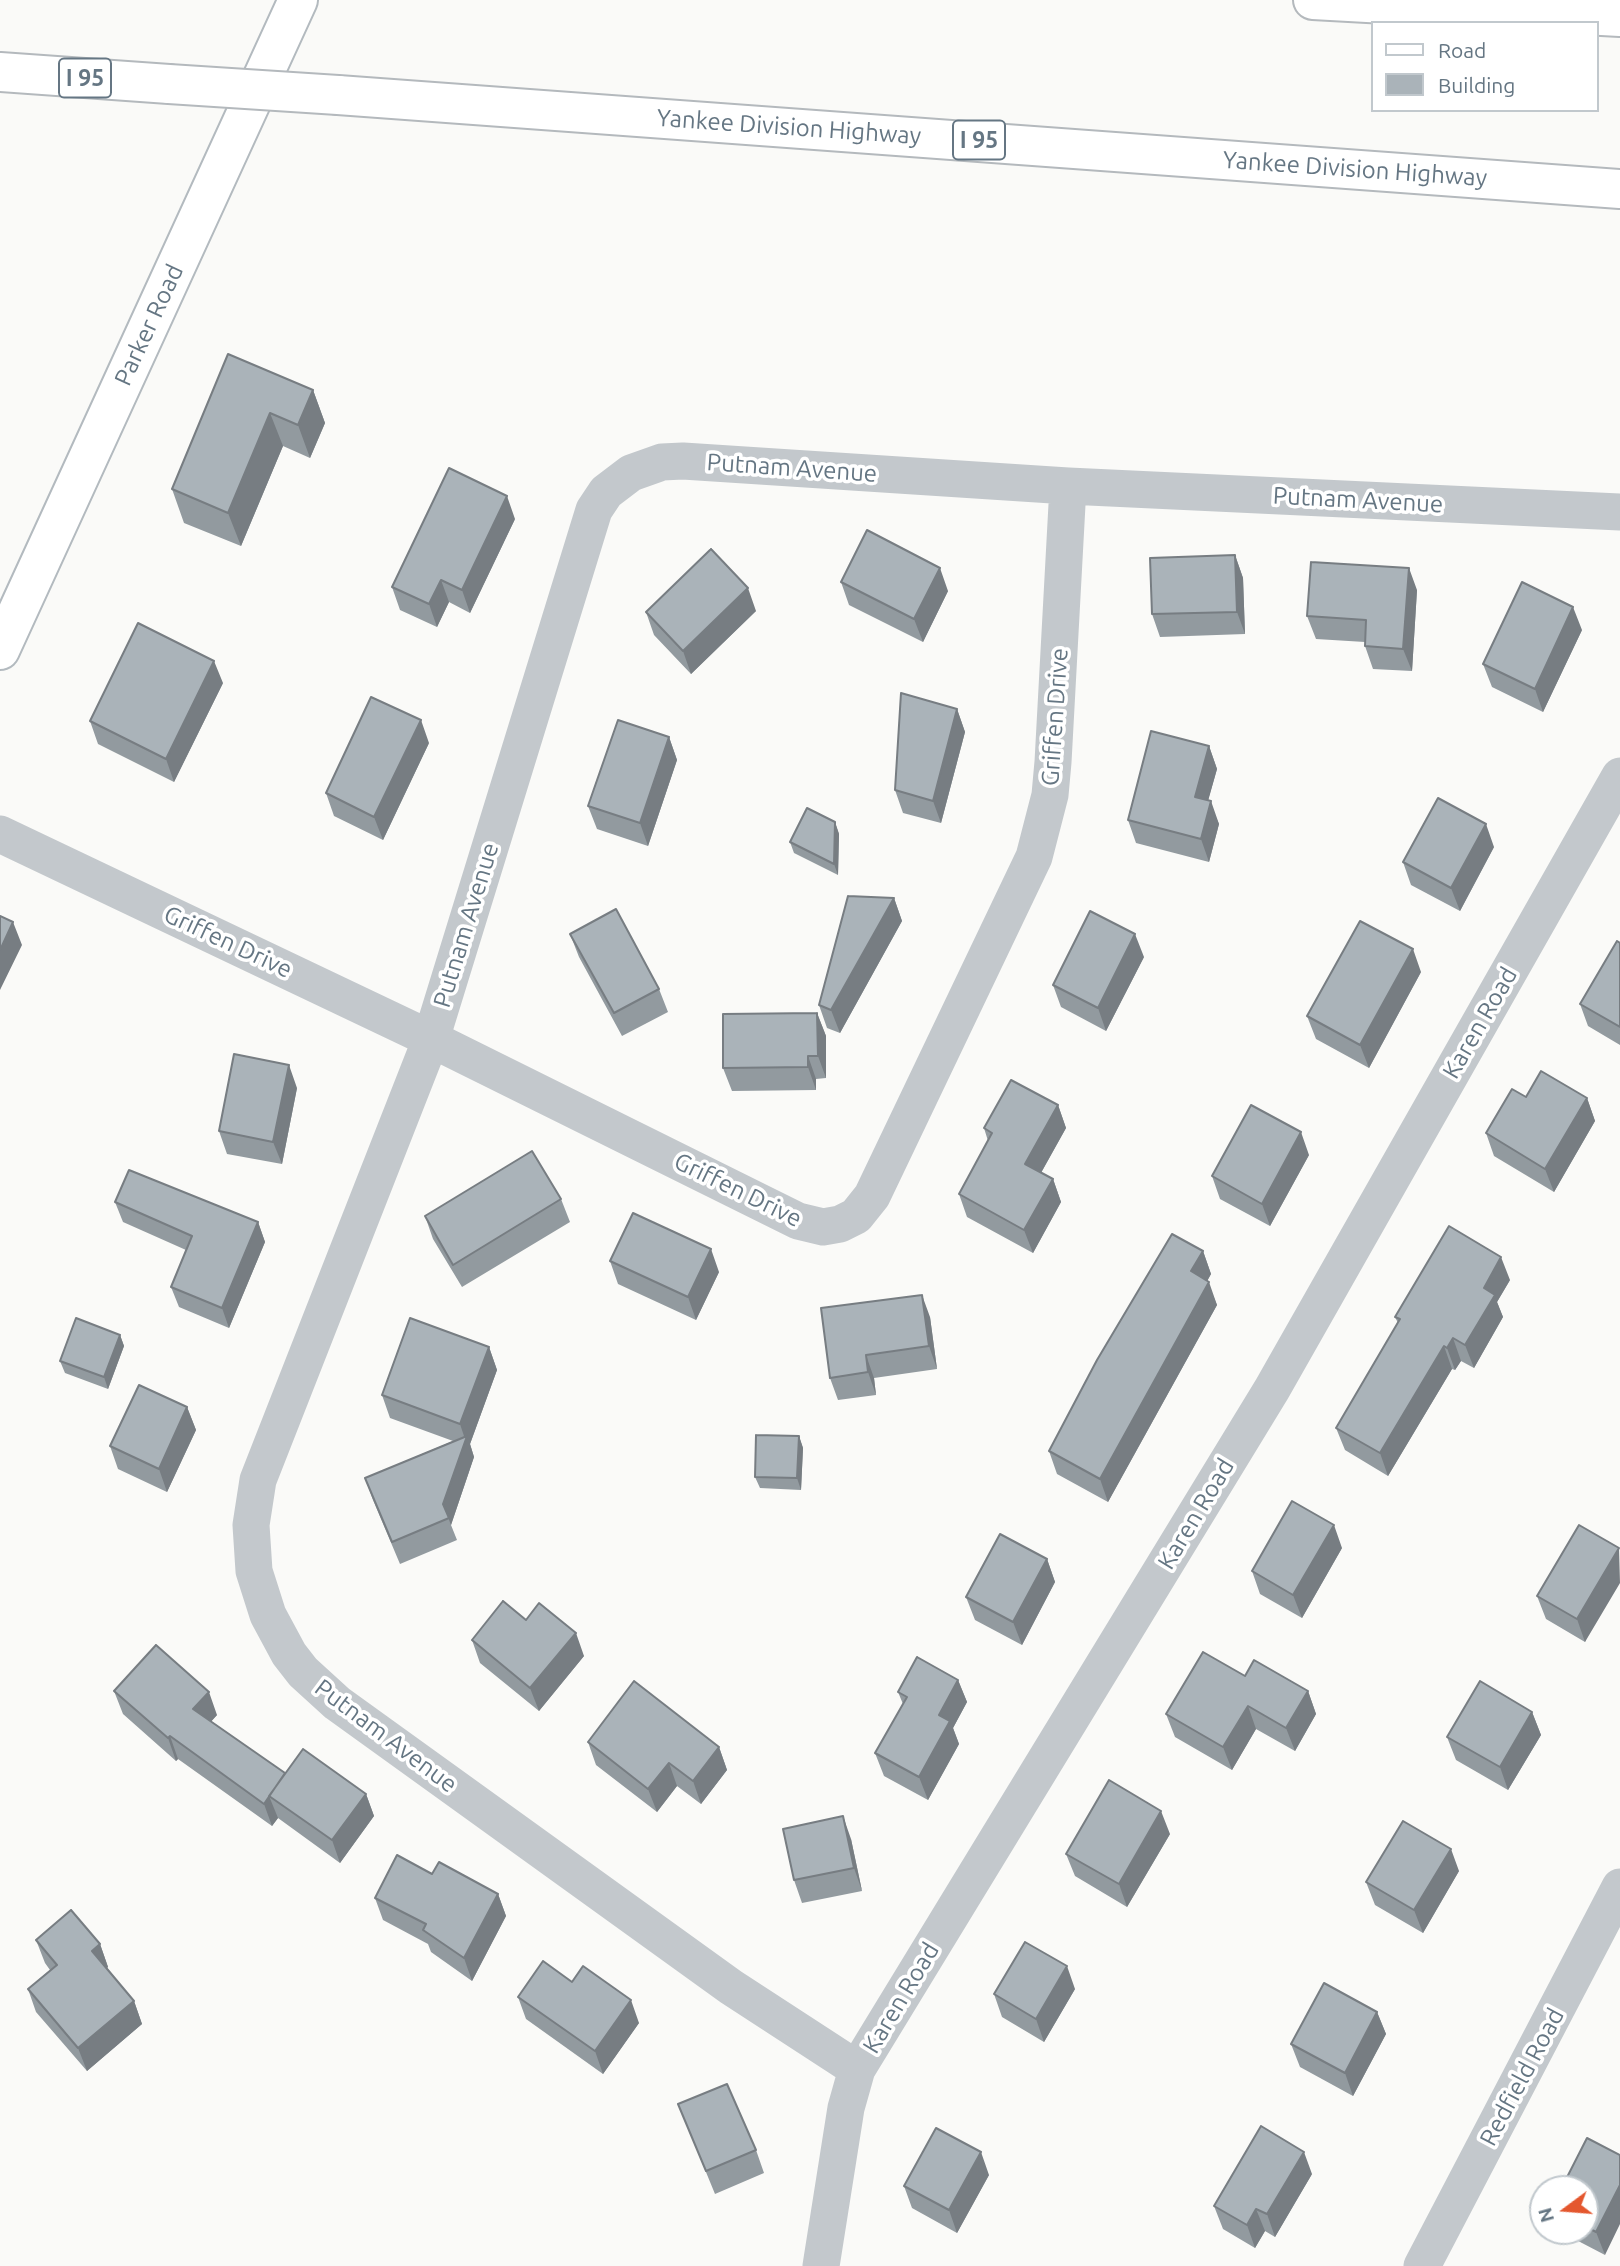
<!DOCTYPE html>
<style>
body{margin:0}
#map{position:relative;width:1620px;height:2266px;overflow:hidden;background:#fafaf8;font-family:Ubuntu,sans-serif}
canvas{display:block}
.legend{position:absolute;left:1371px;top:21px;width:228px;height:91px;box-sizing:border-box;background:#fff;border:2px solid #c1c8cd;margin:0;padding:9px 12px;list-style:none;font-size:21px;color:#657683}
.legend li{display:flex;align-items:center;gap:14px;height:35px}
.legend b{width:35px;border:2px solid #c1c8cd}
.north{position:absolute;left:1529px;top:2175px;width:70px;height:70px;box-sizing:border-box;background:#fff;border:2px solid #c1c8cd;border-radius:50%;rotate:254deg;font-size:19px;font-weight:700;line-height:28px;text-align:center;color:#657683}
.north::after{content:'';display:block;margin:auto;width:24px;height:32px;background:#e4572e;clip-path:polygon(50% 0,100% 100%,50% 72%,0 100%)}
</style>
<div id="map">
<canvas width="1620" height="2266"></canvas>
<ul class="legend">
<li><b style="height:9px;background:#fff"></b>Road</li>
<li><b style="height:19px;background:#aab3b9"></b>Building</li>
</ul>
<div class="north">N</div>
</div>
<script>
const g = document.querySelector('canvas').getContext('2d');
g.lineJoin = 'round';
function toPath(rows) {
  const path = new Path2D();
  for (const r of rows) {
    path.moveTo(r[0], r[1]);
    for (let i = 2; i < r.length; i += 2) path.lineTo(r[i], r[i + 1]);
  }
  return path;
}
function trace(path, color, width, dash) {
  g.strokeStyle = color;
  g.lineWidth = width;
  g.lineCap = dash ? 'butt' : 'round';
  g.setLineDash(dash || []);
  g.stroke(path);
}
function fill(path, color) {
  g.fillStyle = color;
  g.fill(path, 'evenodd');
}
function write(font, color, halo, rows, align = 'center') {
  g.font = font + ' Ubuntu,sans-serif';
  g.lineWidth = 7;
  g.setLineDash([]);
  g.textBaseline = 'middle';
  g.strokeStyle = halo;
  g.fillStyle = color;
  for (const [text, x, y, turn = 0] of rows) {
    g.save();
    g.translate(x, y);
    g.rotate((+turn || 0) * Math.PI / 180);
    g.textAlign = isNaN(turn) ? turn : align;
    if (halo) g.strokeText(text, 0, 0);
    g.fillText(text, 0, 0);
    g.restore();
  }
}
const secondary = toPath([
 [0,650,298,0]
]);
const highway = toPath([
 [1313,0,1620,17],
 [0,72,169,84],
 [338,95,1620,189]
]);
trace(secondary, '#b3babf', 42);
trace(highway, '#b4b9bd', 42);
trace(toPath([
 [0,834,431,1039,798,1221,823,1227,840,1224,856,1216,872,1196,1034,857,1050,795,1053,762,1068,486],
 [857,2069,731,1987,337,1703,303,1672,289,1654,268,1615,254,1571,251,1525,258,1480,431,1039,594,510,606,492,631,473,662,462,683,461,1068,486,1620,512],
 [821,2266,846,2108,857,2069,1272,1389,1620,776],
 [1422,2266,1620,1887]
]), '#c3c8cc', 37);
trace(secondary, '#fff', 38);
trace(highway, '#fff', 38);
const highwayBridge = toPath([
 [169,84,338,95]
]);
trace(highwayBridge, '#b4b9bd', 42, []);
trace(highwayBridge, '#fff', 38);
fill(toPath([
 [228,354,313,390,325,423,310,458,283,446,241,546,184,523,172,489],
 [515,519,470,613,449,602,437,627,400,610,392,587],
 [1235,555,1243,578,1245,634,1160,637,1152,614],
 [841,582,948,591,923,642,849,605],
 [1417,590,1412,671,1373,669,1365,646,1365,642,1316,639,1307,616],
 [756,611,691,674,654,635,646,612],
 [1582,630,1543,712,1492,687,1483,664],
 [223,683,174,782,98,744,90,721],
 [957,709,965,732,941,823,903,813,895,790],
 [669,737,677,760,648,846,597,829,588,806],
 [429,743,383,840,334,816,326,793],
 [1209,746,1217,769,1208,800,1219,824,1209,862,1136,843,1128,820],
 [835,822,839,834,838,875,794,853,790,842],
 [1494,847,1460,911,1411,885,1403,862],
 [894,898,902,921,840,1033,827,1028,819,1005],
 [570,934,659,989,668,1012,622,1036,579,957],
 [1620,943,1620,1045,1588,1026,1580,1004],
 [1144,957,1106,1031,1061,1007,1053,985],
 [1421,972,1369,1068,1316,1039,1307,1016],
 [817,1013,826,1036,826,1078,816,1079,816,1090,732,1091,723,1068],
 [297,1088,282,1164,227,1154,219,1131],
 [1526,1097,1587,1098,1595,1121,1554,1192,1494,1156,1486,1133],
 [1058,1105,1066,1128,1041,1173,1053,1179,1061,1202,1033,1253,967,1217,959,1194,988,1141,984,1128],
 [1309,1155,1270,1226,1220,1199,1212,1176],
 [561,1199,570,1222,462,1287,433,1239,425,1216],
 [115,1202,258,1222,265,1242,229,1328,179,1307,171,1287,186,1250,123,1222],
 [1203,1251,1211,1274,1207,1281,1217,1305,1108,1502,1057,1474,1049,1451],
 [610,1261,719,1272,696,1320,618,1284],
 [1510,1280,1497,1302,1503,1317,1474,1368,1461,1361,1455,1370,1452,1369,1388,1476,1345,1450,1336,1428,1398,1323,1395,1317],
 [821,1308,930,1317,937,1369,874,1378,876,1395,838,1400,830,1378],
 [120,1335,124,1346,108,1389,65,1373,60,1361],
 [489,1347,497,1370,470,1444,474,1457,451,1525,457,1540,400,1564,373,1500,365,1478,453,1441,390,1418,382,1395],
 [187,1407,196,1430,167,1492,118,1469,110,1446],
 [799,1436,803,1448,801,1490,760,1488,755,1477],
 [1342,1548,1302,1618,1260,1594,1252,1571],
 [1619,1548,1585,1642,1546,1619,1537,1596],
 [1047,1559,1055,1582,1022,1645,975,1620,966,1597],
 [526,1620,584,1656,539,1711,480,1663,472,1640],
 [958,1680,967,1702,953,1728,959,1744,928,1800,884,1776,875,1753,903,1704,898,1692],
 [114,1691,217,1715,211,1721,285,1773,366,1794,374,1816,340,1863,278,1818,272,1826,178,1759,176,1761,123,1714],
 [1308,1691,1316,1714,1295,1751,1256,1729,1232,1770,1175,1737,1166,1714],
 [1532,1712,1541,1735,1508,1790,1456,1760,1447,1737],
 [588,1742,719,1747,727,1770,701,1804,677,1786,657,1812,596,1765],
 [1170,1834,1127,1907,1075,1876,1066,1854],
 [851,1839,862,1891,802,1903,794,1880],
 [1459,1871,1423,1933,1375,1905,1366,1882],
 [432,1874,498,1894,506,1916,472,1981,431,1952,428,1944,383,1920,375,1898],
 [36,1940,100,1944,108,1967,107,1968,134,2001,142,2024,87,2071,36,2012,28,1989,50,1970,45,1963],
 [572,1982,639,2023,603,2074,526,2019,518,1997],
 [1075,1989,1044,2042,1002,2017,994,1994],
 [1377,2012,1386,2034,1353,2096,1300,2067,1291,2044],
 [678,2104,756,2150,764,2173,715,2194],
 [1587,2138,1605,2255,1559,2231,1585,2231],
 [1312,2174,1275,2237,1265,2231,1255,2248,1223,2229,1214,2206],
 [989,2175,957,2233,912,2208,904,2186]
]), '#929a9f');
fill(toPath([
 [313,390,325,423,310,458,298,425],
 [270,413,283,446,241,546,228,513],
 [507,496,515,519,470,613,462,590],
 [1235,555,1243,578,1245,634,1237,612],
 [940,568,948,591,923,642,914,619],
 [1409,568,1417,590,1412,671,1403,649],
 [441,580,449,602,437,627,429,604],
 [748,588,756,611,691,674,683,651],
 [1573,607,1582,630,1543,712,1535,689],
 [214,661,223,683,174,782,166,759],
 [957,709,965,732,941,823,933,801],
 [421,720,429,743,383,840,374,817],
 [669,737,677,760,648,846,640,823],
 [1209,746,1217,769,1203,819,1195,797],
 [1211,801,1219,824,1209,862,1201,839],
 [835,822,839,834,838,875,834,864],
 [1486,824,1494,847,1460,911,1451,888],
 [894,898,902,921,840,1033,831,1010],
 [13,922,22,945,0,990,0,950],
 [1135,934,1144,957,1106,1031,1098,1008],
 [1413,949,1421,972,1369,1068,1360,1045],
 [817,1013,826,1036,826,1078,818,1056],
 [808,1056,816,1079,816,1090,808,1067],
 [289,1065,297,1088,282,1164,273,1142],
 [1587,1098,1595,1121,1554,1192,1545,1169],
 [1058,1105,1066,1128,1033,1187,1025,1164],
 [1301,1132,1309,1155,1270,1226,1262,1204],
 [1053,1179,1061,1202,1033,1253,1024,1230],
 [258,1222,265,1242,229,1328,222,1308],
 [711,1249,719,1272,696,1320,688,1297],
 [1203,1251,1211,1274,1200,1294,1191,1271],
 [1501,1257,1510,1280,1497,1302,1503,1317,1474,1368,1465,1345,1484,1288],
 [1209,1282,1217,1305,1108,1502,1100,1479],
 [922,1295,930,1317,937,1369,929,1346],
 [120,1335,124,1346,108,1389,104,1377],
 [1453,1338,1461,1361,1455,1370,1447,1348],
 [1444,1346,1452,1369,1388,1476,1380,1453],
 [489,1347,497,1370,470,1444,474,1457,451,1525,443,1504,465,1439,460,1424],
 [866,1355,874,1378,876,1395,868,1372],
 [187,1407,196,1430,167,1492,159,1469],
 [799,1436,803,1448,801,1490,797,1478],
 [1334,1525,1342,1548,1302,1618,1293,1595],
 [1619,1548,1620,1583,1585,1642,1577,1619],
 [1047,1559,1055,1582,1022,1645,1013,1622],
 [576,1633,584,1656,539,1711,530,1688],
 [958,1680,967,1702,953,1728,959,1744,928,1800,919,1777,939,1715],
 [1308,1691,1316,1714,1295,1751,1286,1728],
 [209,1692,217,1715,202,1732,193,1709],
 [1248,1706,1256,1729,1232,1770,1223,1747],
 [1532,1712,1541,1735,1508,1790,1500,1767],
 [170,1736,178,1759,176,1761,168,1738],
 [719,1747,727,1770,701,1804,693,1781],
 [669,1763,677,1786,657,1812,648,1789],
 [285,1773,269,1796,278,1818,272,1826,264,1804],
 [366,1794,374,1816,340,1863,332,1840],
 [1161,1811,1170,1834,1127,1907,1119,1884],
 [843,1816,851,1839,862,1891,854,1868],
 [1451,1849,1459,1871,1423,1933,1414,1910],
 [498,1894,506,1916,472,1981,464,1958],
 [100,1944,108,1967,100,1974,92,1951],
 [1067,1966,1075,1989,1044,2042,1036,2019],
 [631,2000,639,2023,603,2074,595,2051],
 [134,2001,142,2024,87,2071,78,2048],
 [1377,2012,1386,2034,1353,2096,1345,2073],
 [981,2152,989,2175,957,2233,949,2210],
 [1304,2152,1312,2174,1275,2237,1267,2214],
 [1620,2185,1620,2224,1605,2255,1596,2232],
 [1256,2209,1265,2231,1255,2248,1247,2225]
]), '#777d82');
const building = toPath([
 [228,354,313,390,298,425,270,413,228,513,172,489,228,354],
 [449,468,507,496,462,590,441,580,429,604,392,587,449,468],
 [867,530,940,568,914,619,841,582,867,530],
 [711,549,748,588,683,651,646,612,711,549],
 [1235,555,1237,612,1152,614,1150,558,1235,555],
 [1311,562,1409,568,1403,649,1365,646,1366,620,1307,616,1311,562],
 [1522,582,1573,607,1535,689,1483,664,1522,582],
 [138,623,214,661,166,759,90,721,138,623],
 [901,693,957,709,933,801,895,790,901,693],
 [371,697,421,720,374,817,326,793,371,697],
 [618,720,669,737,640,823,588,806,618,720],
 [1151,731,1209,746,1195,797,1211,801,1201,839,1128,820,1151,731],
 [1438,798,1486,824,1451,888,1403,862,1438,798],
 [807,808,835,822,834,864,790,842,807,808],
 [848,896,894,898,831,1010,819,1005,848,896],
 [616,909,659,989,614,1013,570,934,616,909],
 [1090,911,1135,934,1098,1008,1053,985,1090,911],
 [0,916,13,922,0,950,0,916],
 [1360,921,1413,949,1360,1045,1307,1016,1360,921],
 [1617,941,1620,943,1620,1027,1580,1004,1617,941],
 [817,1013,818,1056,808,1056,808,1067,723,1068,723,1014,817,1013],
 [234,1054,289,1065,273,1142,219,1131,234,1054],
 [1541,1071,1587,1098,1545,1169,1486,1133,1512,1089,1526,1097,1541,1071],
 [1011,1080,1058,1105,1025,1164,1053,1179,1024,1230,959,1194,992,1133,984,1128,1011,1080],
 [1251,1105,1301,1132,1262,1204,1212,1176,1251,1105],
 [532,1151,561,1199,453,1265,425,1216,532,1151],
 [129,1170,258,1222,222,1308,171,1287,192,1236,115,1202,129,1170],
 [633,1213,711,1249,688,1297,610,1261,633,1213],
 [1449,1226,1501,1257,1484,1288,1495,1295,1465,1345,1453,1338,1447,1348,1444,1346,1380,1453,1336,1428,1400,1319,1395,1317,1449,1226],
 [1172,1234,1203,1251,1191,1271,1209,1282,1100,1479,1049,1451,1097,1360,1172,1234],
 [922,1295,929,1346,866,1355,868,1372,830,1378,821,1308,922,1295],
 [76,1318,120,1335,104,1377,60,1361,76,1318],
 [410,1318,489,1347,460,1424,382,1395,410,1318],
 [139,1385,187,1407,159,1469,110,1446,139,1385],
 [756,1435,799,1436,797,1478,755,1477,756,1435],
 [467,1436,443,1504,449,1518,392,1542,365,1478,467,1436],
 [1292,1501,1334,1525,1293,1595,1252,1571,1292,1501],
 [1579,1525,1619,1548,1577,1619,1537,1596,1579,1525],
 [1000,1534,1047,1559,1013,1622,966,1597,1000,1534],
 [503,1601,526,1620,539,1603,576,1633,530,1688,472,1640,503,1601],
 [156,1645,209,1692,193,1709,285,1773,264,1804,170,1736,168,1738,114,1691,156,1645],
 [1203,1652,1245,1676,1254,1660,1308,1691,1286,1728,1248,1706,1223,1747,1166,1714,1203,1652],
 [917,1657,958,1680,939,1715,950,1721,919,1777,875,1753,907,1697,898,1692,917,1657],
 [634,1681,719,1747,693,1781,669,1763,648,1789,588,1742,634,1681],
 [1480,1681,1532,1712,1500,1767,1447,1737,1480,1681],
 [303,1749,366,1794,332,1840,269,1796,303,1749],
 [1109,1780,1161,1811,1119,1884,1066,1854,1109,1780],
 [843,1816,854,1868,794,1880,783,1829,843,1816],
 [1403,1821,1451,1849,1414,1910,1366,1882,1403,1821],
 [397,1855,432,1874,439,1862,498,1894,464,1958,423,1930,426,1924,375,1898,397,1855],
 [71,1910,100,1944,92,1951,134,2001,78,2048,28,1989,57,1965,36,1940,71,1910],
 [1025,1942,1067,1966,1036,2019,994,1994,1025,1942],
 [543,1961,572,1982,583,1966,631,2000,595,2051,518,1997,543,1961],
 [1324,1983,1377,2012,1345,2073,1291,2044,1324,1983],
 [727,2084,756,2150,706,2171,678,2104,727,2084],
 [1261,2126,1304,2152,1267,2214,1256,2209,1247,2225,1214,2206,1261,2126],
 [936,2128,981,2152,949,2210,904,2186,936,2128],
 [1587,2138,1620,2155,1620,2185,1596,2232,1585,2226,1585,2189,1561,2189,1587,2138]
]);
fill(building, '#aab3b9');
trace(building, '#777d82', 2);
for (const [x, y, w] of [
 [85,78,52],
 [979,140,52]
]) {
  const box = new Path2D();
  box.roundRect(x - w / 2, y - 19.5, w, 39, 5);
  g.fillStyle = '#fff';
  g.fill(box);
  trace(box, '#657683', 2);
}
write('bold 23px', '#657683', null, [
 ["I 95",85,78],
 ["I 95",979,140]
]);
write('24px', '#657683', '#fff', [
 ["Yankee Division Highway",789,127,4],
 ["Yankee Division Highway",1355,169,4],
 ["Parker Road",149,325,-65],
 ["Putnam Avenue",792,468,4],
 ["Putnam Avenue",1358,500,3],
 ["Griffen Drive",1055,717,-86],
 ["Putnam Avenue",466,925,-73],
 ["Griffen Drive",228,942,25],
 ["Karen Road",1480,1023,-60],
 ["Griffen Drive",738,1190,26],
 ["Karen Road",1196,1514,-59],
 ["Putnam Avenue",386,1736,37],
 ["Karen Road",901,1998,-59],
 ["Redfield Road",1522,2077,-62]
]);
</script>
